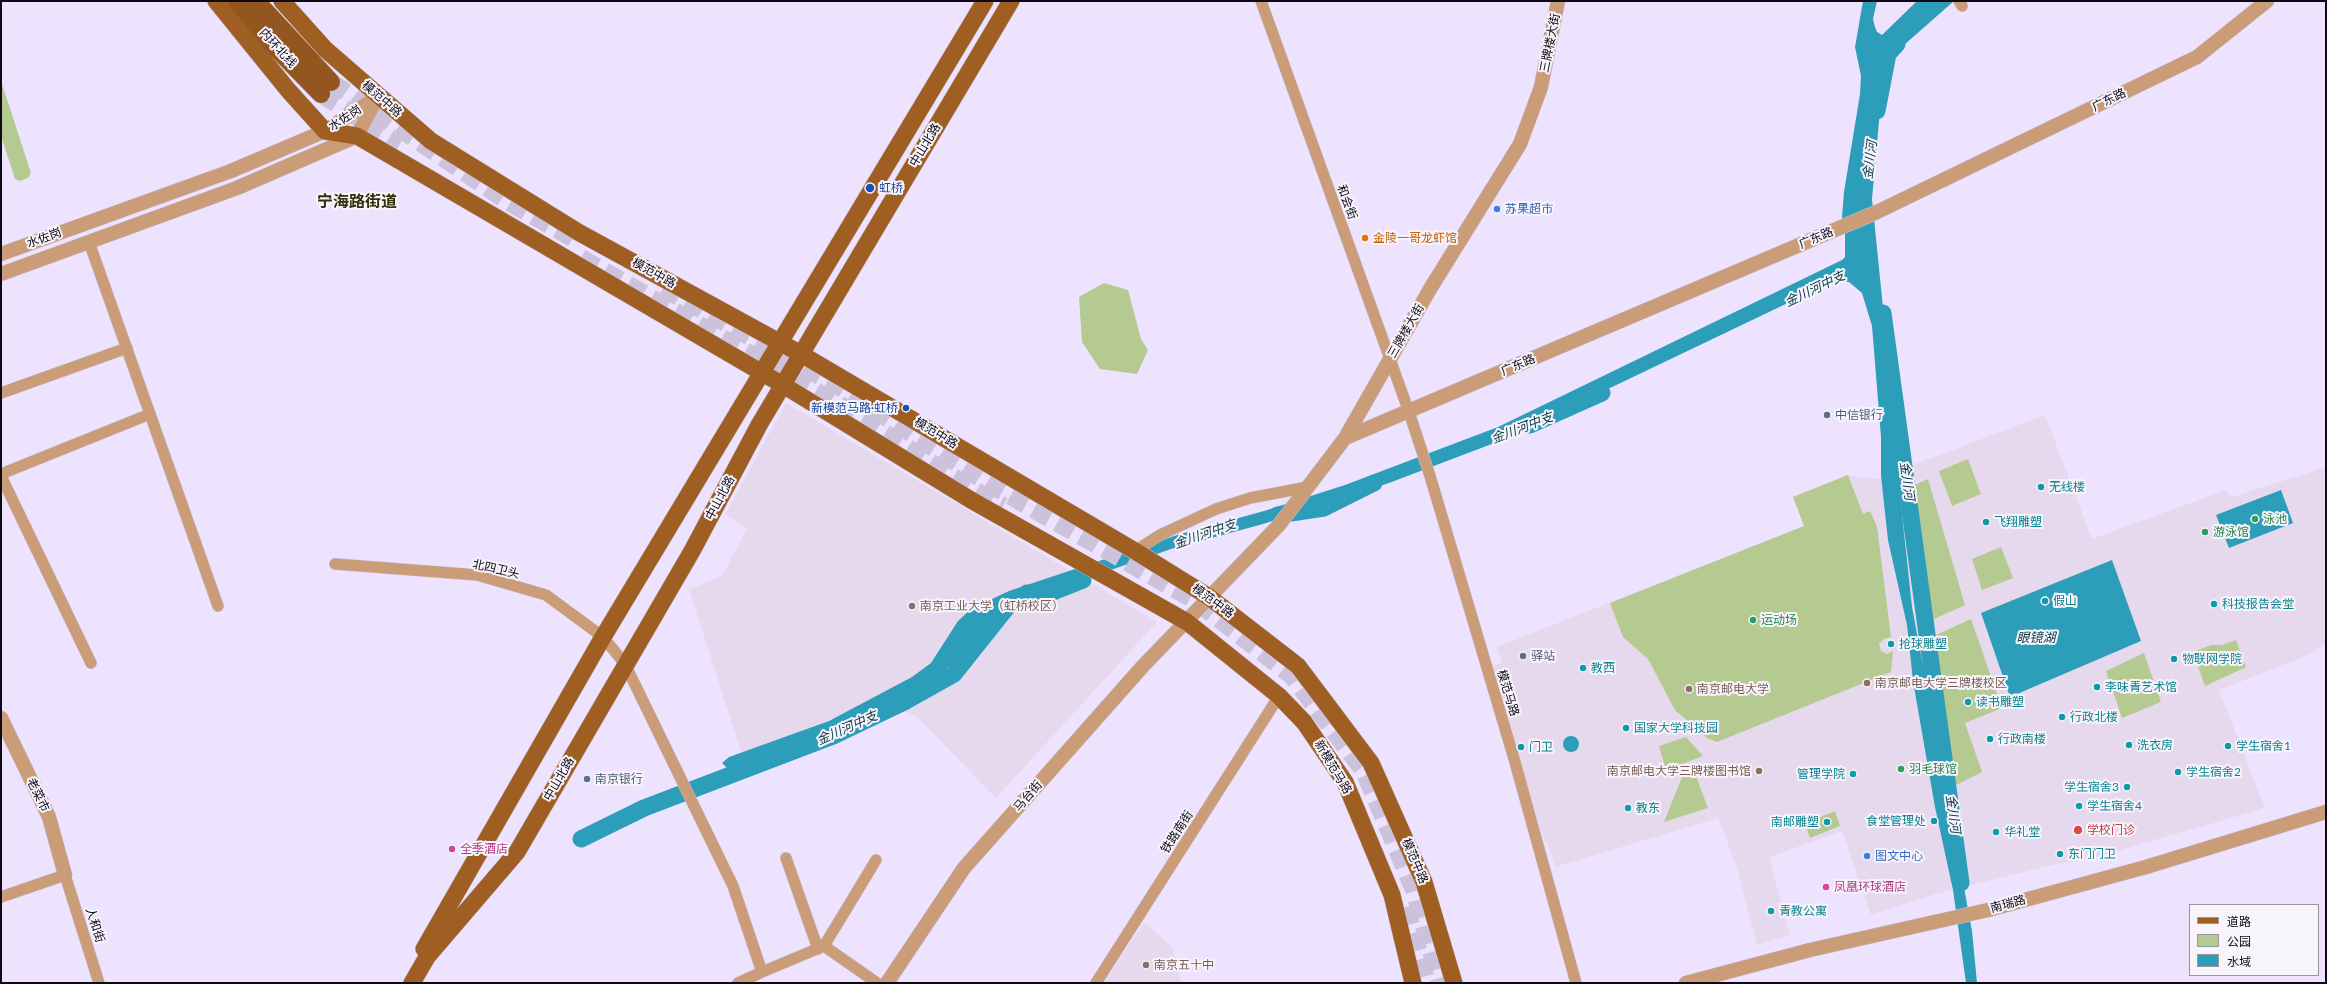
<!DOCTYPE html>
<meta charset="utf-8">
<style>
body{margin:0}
#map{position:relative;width:2327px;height:984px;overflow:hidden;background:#ede3ff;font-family:Lato,"Noto Sans SC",sans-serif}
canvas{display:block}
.frame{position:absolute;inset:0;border:2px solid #0e0915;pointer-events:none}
.legend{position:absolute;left:2189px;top:904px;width:130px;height:72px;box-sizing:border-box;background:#f7f4fb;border:1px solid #9a969f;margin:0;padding:5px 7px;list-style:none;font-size:12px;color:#0e0915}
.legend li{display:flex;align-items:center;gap:8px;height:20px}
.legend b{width:20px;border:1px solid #9a969f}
</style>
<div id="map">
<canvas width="2327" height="984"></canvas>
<div class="frame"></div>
<ul class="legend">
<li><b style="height:5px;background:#a05f22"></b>道路</li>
<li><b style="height:11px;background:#b5ca91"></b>公园</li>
<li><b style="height:11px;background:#2c9eb9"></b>水域</li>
</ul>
</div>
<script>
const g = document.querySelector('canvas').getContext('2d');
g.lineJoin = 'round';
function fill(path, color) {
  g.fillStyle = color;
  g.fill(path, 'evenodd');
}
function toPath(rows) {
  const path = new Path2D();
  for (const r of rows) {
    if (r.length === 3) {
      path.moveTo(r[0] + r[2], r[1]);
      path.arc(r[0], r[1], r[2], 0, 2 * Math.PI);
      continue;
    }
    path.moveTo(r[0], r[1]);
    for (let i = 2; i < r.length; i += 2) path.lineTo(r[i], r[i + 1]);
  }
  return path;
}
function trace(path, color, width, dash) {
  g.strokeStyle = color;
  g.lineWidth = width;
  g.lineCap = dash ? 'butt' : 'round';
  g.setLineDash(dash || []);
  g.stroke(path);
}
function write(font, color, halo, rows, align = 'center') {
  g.font = font + ' Lato,"Noto Sans SC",sans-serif';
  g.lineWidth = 4;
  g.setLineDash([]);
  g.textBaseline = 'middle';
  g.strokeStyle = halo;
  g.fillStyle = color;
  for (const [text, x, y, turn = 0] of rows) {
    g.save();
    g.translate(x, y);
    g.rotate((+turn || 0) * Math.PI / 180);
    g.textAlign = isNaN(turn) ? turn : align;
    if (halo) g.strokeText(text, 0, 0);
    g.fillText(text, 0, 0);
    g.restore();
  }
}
fill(toPath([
 [786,403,1157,622,996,798,916,716,879,700,742,755,689,589,722,576,747,528,725,514],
 [2045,415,2092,539,2226,490,2232,497,2326,467,2326,643,2308,655,2219,690,2265,808,2089,859,2061,863,1939,893,1871,915,1842,831,1769,857,1790,935,1757,945,1737,868,1718,818,1555,867,1548,843,1545,842,1540,827,1493,666,1502,663,1497,647,1804,526,1793,497,1848,475,1876,479],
 [1144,922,1172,947,1181,983,1104,983]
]), '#e6d9ed');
fill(toPath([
 [1,81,31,173,28,178,20,181,15,179,1,136],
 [1104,283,1128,290,1141,339,1148,350,1137,374,1100,369,1082,342,1079,297],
 [1968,459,1981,494,1952,506,1939,471],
 [1848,475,1863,514,1870,511,1877,527,1891,637,1884,639,1879,644,1881,651,1887,654,1893,651,1891,672,1717,742,1707,738,1675,710,1648,659,1623,637,1610,603,1804,526,1793,497],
 [1928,479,1965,605,1921,625,1908,488],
 [2001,547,2013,578,1982,590,1972,559],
 [1971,619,2002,708,1965,723,1982,772,1950,788,1925,640],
 [2236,640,2246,667,2205,686,2193,652,2211,645,2222,645],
 [2144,653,2161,702,2122,718,2106,671],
 [1686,737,1703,756,1666,770,1659,746],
 [1694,771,1708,808,1664,822,1682,777],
 [1835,811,1840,826,1810,838,1803,818,1814,814,1815,819]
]), '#b5ca91');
fill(toPath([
 [1863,1,1877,1,1873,19,1875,27,1877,32,1882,35,1917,1,1954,1,1904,45,1884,66,1872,199,1887,347,1889,394,1912,607,1972,931,1977,983,1966,983,1953,890,1935,807,1913,681,1907,625,1888,540,1881,476,1881,437,1872,326,1862,293,1849,282,1838,281,1813,291,1497,442,1389,483,1263,524,1171,549,1022,601,995,620,965,654,938,675,912,690,844,725,764,758,728,769,722,763,729,757,829,721,912,677,931,663,958,621,971,609,1009,591,1180,534,1264,511,1345,485,1498,427,1842,260,1845,257,1845,232,1842,217,1844,192,1860,94,1861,76,1855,47],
 [2281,490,2293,523,2229,548,2216,515],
 [2112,560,2141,641,2010,697,1981,613],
 [1571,744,8]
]), '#2c9eb9');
trace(toPath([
 [1877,111,1888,54,1897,44],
 [1883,313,1961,883],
 [1530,425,1602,393],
 [1278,515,1324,508,1374,483],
 [581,839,644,808,833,736,904,702,954,674,1009,605,1027,593,1050,593,1083,580]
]), '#2c9eb9', 17);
trace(toPath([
 [331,82,507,201,576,240],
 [321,94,400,144],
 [581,258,849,410,972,489,1003,506],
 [663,288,843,389,989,484,1196,601,1292,676,1364,771,1414,890,1440,983],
 [1406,907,1427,983]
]), '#ccc2dc', 18, [18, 9]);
const minor = toPath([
 [1261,1,1409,412,1430,476,1515,762,1576,983],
 [1959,1,1962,6],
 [89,242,218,606],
 [1,393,127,348],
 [1,474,150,414],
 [1,476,91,663],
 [1135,551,1160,535,1216,509,1250,498,1308,487],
 [335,564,477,575,546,595,603,637,625,664,733,886,762,972,738,983],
 [786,858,818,949],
 [1,897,65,875,99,983],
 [824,946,876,860],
 [762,972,824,946,877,983],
 [1096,983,1279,696]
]);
const tertiary = toPath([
 [1,254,231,171,325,131,376,98],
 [1,274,237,188,357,136,378,96],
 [1345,438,1877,212,2197,57,2267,1],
 [1,718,49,817,65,875],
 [887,983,964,868,1143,666,1279,525,1345,438,1430,289,1520,144,1541,87,1558,1],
 [1686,983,1810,950,1988,910,2146,867,2326,812]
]);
const primary = toPath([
 [216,1,288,90,325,131,357,136,783,385,971,500,1187,622,1279,696,1304,722,1345,782,1392,895,1413,983],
 [282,1,325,49,431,141,578,232,801,354,1135,551,1209,597,1298,666,1371,763,1424,882,1454,983],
 [424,949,603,637,985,1],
 [412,983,427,957,517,852,692,551,759,425,1011,1]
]);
const trunk = toPath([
 [237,1,275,47,321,94],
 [256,1,331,82]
]);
trace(minor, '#c9c0da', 12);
trace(tertiary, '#c9c0da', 15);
trace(primary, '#c9c0da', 18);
trace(trunk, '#c9c0da', 19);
trace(minor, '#ca9d78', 11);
trace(tertiary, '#ca9d78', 14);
trace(primary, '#a05f22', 17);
trace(trunk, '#93561e', 18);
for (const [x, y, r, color] of [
 [870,188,5,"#1a4fb4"],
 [1497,209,4,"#3f7fe0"],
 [1365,238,4,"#e8710a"],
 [906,408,4,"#1a4fb4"],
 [1827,415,4,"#5c6f8a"],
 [2041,487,4,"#0f9aa8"],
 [2255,519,4,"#2e9e5b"],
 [1986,522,4,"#0f9aa8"],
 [2205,532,4,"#2e9e5b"],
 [2045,601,4,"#0f9aa8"],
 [2214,604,4,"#0f9aa8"],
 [912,606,4,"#8d6e63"],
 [1753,620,4,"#2e9e5b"],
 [1891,644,4,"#0f9aa8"],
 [1523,656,4,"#5c6f8a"],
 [2174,659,4,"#0f9aa8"],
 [1583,668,4,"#0f9aa8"],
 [1867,683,4,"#8d6e63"],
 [2097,687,4,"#0f9aa8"],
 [1689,689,4,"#8d6e63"],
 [1968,702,4,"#0f9aa8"],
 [2062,717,4,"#0f9aa8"],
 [1626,728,4,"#0f9aa8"],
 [1990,739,4,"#0f9aa8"],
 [2129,745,4,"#0f9aa8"],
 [2228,746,4,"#0f9aa8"],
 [1521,747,4,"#0f9aa8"],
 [1901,769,4,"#2e9e5b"],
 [1759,771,4,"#8d6e63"],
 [2178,772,4,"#0f9aa8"],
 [1853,774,4,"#0f9aa8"],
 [587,779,4,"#5c6f8a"],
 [2127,787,4,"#0f9aa8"],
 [2079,806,4,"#0f9aa8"],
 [1628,808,4,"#0f9aa8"],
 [1934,821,4,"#0f9aa8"],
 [1827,822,4,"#0f9aa8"],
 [2078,830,5,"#e0444e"],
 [1996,832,4,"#0f9aa8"],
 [452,849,4,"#d1479c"],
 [2060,854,4,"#0f9aa8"],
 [1867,856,4,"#3f7fe0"],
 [1826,887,4,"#d1479c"],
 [1771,911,4,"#0f9aa8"],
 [1146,965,4,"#8d6e63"]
]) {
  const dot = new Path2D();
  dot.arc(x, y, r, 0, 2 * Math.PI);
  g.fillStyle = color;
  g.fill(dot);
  trace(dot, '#f7f4fb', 1.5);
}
write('12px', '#0e0915', '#f7f4fb', [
 ["三牌楼大街",1550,43,-79],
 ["内环北线",278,48,48],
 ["模范中路",382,99,41],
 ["广东路",2109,100,-26],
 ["水佐岗",345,118,-33],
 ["中山北路",925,145,-59],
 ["和会街",1347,202,70],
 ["水佐岗",44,238,-20],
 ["广东路",1816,238,-23],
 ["模范中路",654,273,29],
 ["三牌楼大街",1406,331,-60],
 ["广东路",1518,365,-23],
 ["模范中路",936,433,31],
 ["中山北路",720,498,-62],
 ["北四卫头",496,569,13],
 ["模范中路",1213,601,36],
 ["模范马路",1508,693,73],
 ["新模范马路",1333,767,59],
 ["中山北路",559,779,-60],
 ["老菜市",38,795,64],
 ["马台街",1028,796,-49],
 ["铁路南街",1177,832,-57],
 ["模范中路",1415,861,67],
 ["南瑞路",2008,904,-15],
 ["人和街",95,925,72]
]);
write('12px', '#164399', '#f7f4fb', [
 ["虹桥",879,188],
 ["新模范马路·虹桥",898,408,"right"]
], 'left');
write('12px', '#366cbe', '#f7f4fb', [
 ["苏果超市",1505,209],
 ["图文中心",1875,856]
], 'left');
write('12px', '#c56008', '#f7f4fb', [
 ["金陵一哥龙虾馆",1373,238]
], 'left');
write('12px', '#4e5e75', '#f7f4fb', [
 ["中信银行",1835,415],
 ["驿站",1531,656],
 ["南京银行",595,779]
], 'left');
write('12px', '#0d838f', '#f7f4fb', [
 ["无线楼",2049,487],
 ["飞翔雕塑",1994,522],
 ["假山",2053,601],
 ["科技报告会堂",2222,604],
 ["抢球雕塑",1899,644],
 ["物联网学院",2182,659],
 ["教西",1591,668],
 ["李味青艺术馆",2105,687],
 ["读书雕塑",1976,702],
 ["行政北楼",2070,717],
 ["国家大学科技园",1634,728],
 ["行政南楼",1998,739],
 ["洗衣房",2137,745],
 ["学生宿舍1",2236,746],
 ["门卫",1529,747],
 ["学生宿舍2",2186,772],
 ["管理学院",1845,774,"right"],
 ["学生宿舍3",2119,787,"right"],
 ["学生宿舍4",2087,806],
 ["教东",1636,808],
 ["食堂管理处",1926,821,"right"],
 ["南邮雕塑",1819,822,"right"],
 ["华礼堂",2004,832],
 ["东门门卫",2068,854],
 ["青教公寓",1779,911]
], 'left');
write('12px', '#27864d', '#f7f4fb', [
 ["泳池",2263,519],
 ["游泳馆",2213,532],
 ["运动场",1761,620],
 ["羽毛球馆",1909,769]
], 'left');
write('12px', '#785e54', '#f7f4fb', [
 ["南京工业大学（虹桥校区）",920,606],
 ["南京邮电大学三牌楼校区",1875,683],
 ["南京邮电大学",1697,689],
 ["南京邮电大学三牌楼图书馆",1751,771,"right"],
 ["南京五十中",1154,965]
], 'left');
write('12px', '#be3a42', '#f7f4fb', [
 ["学校门诊",2087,830]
], 'left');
write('12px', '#b23c85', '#f7f4fb', [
 ["全季酒店",460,849],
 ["凤凰环球酒店",1834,887]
], 'left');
write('italic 13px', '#10404c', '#f7f4fb', [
 ["金川河",1870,160,-83],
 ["金川河中支",1815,289,-26],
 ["金川河中支",1522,428,-21],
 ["金川河",1907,481,82],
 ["金川河中支",1205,534,-19],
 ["眼镜湖",2036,638],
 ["金川河中支",847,728,-24],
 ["金川河",1953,814,82]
]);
write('bold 16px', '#2f3107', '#f7f4fb', [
 ["宁海路街道",357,202]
]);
</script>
